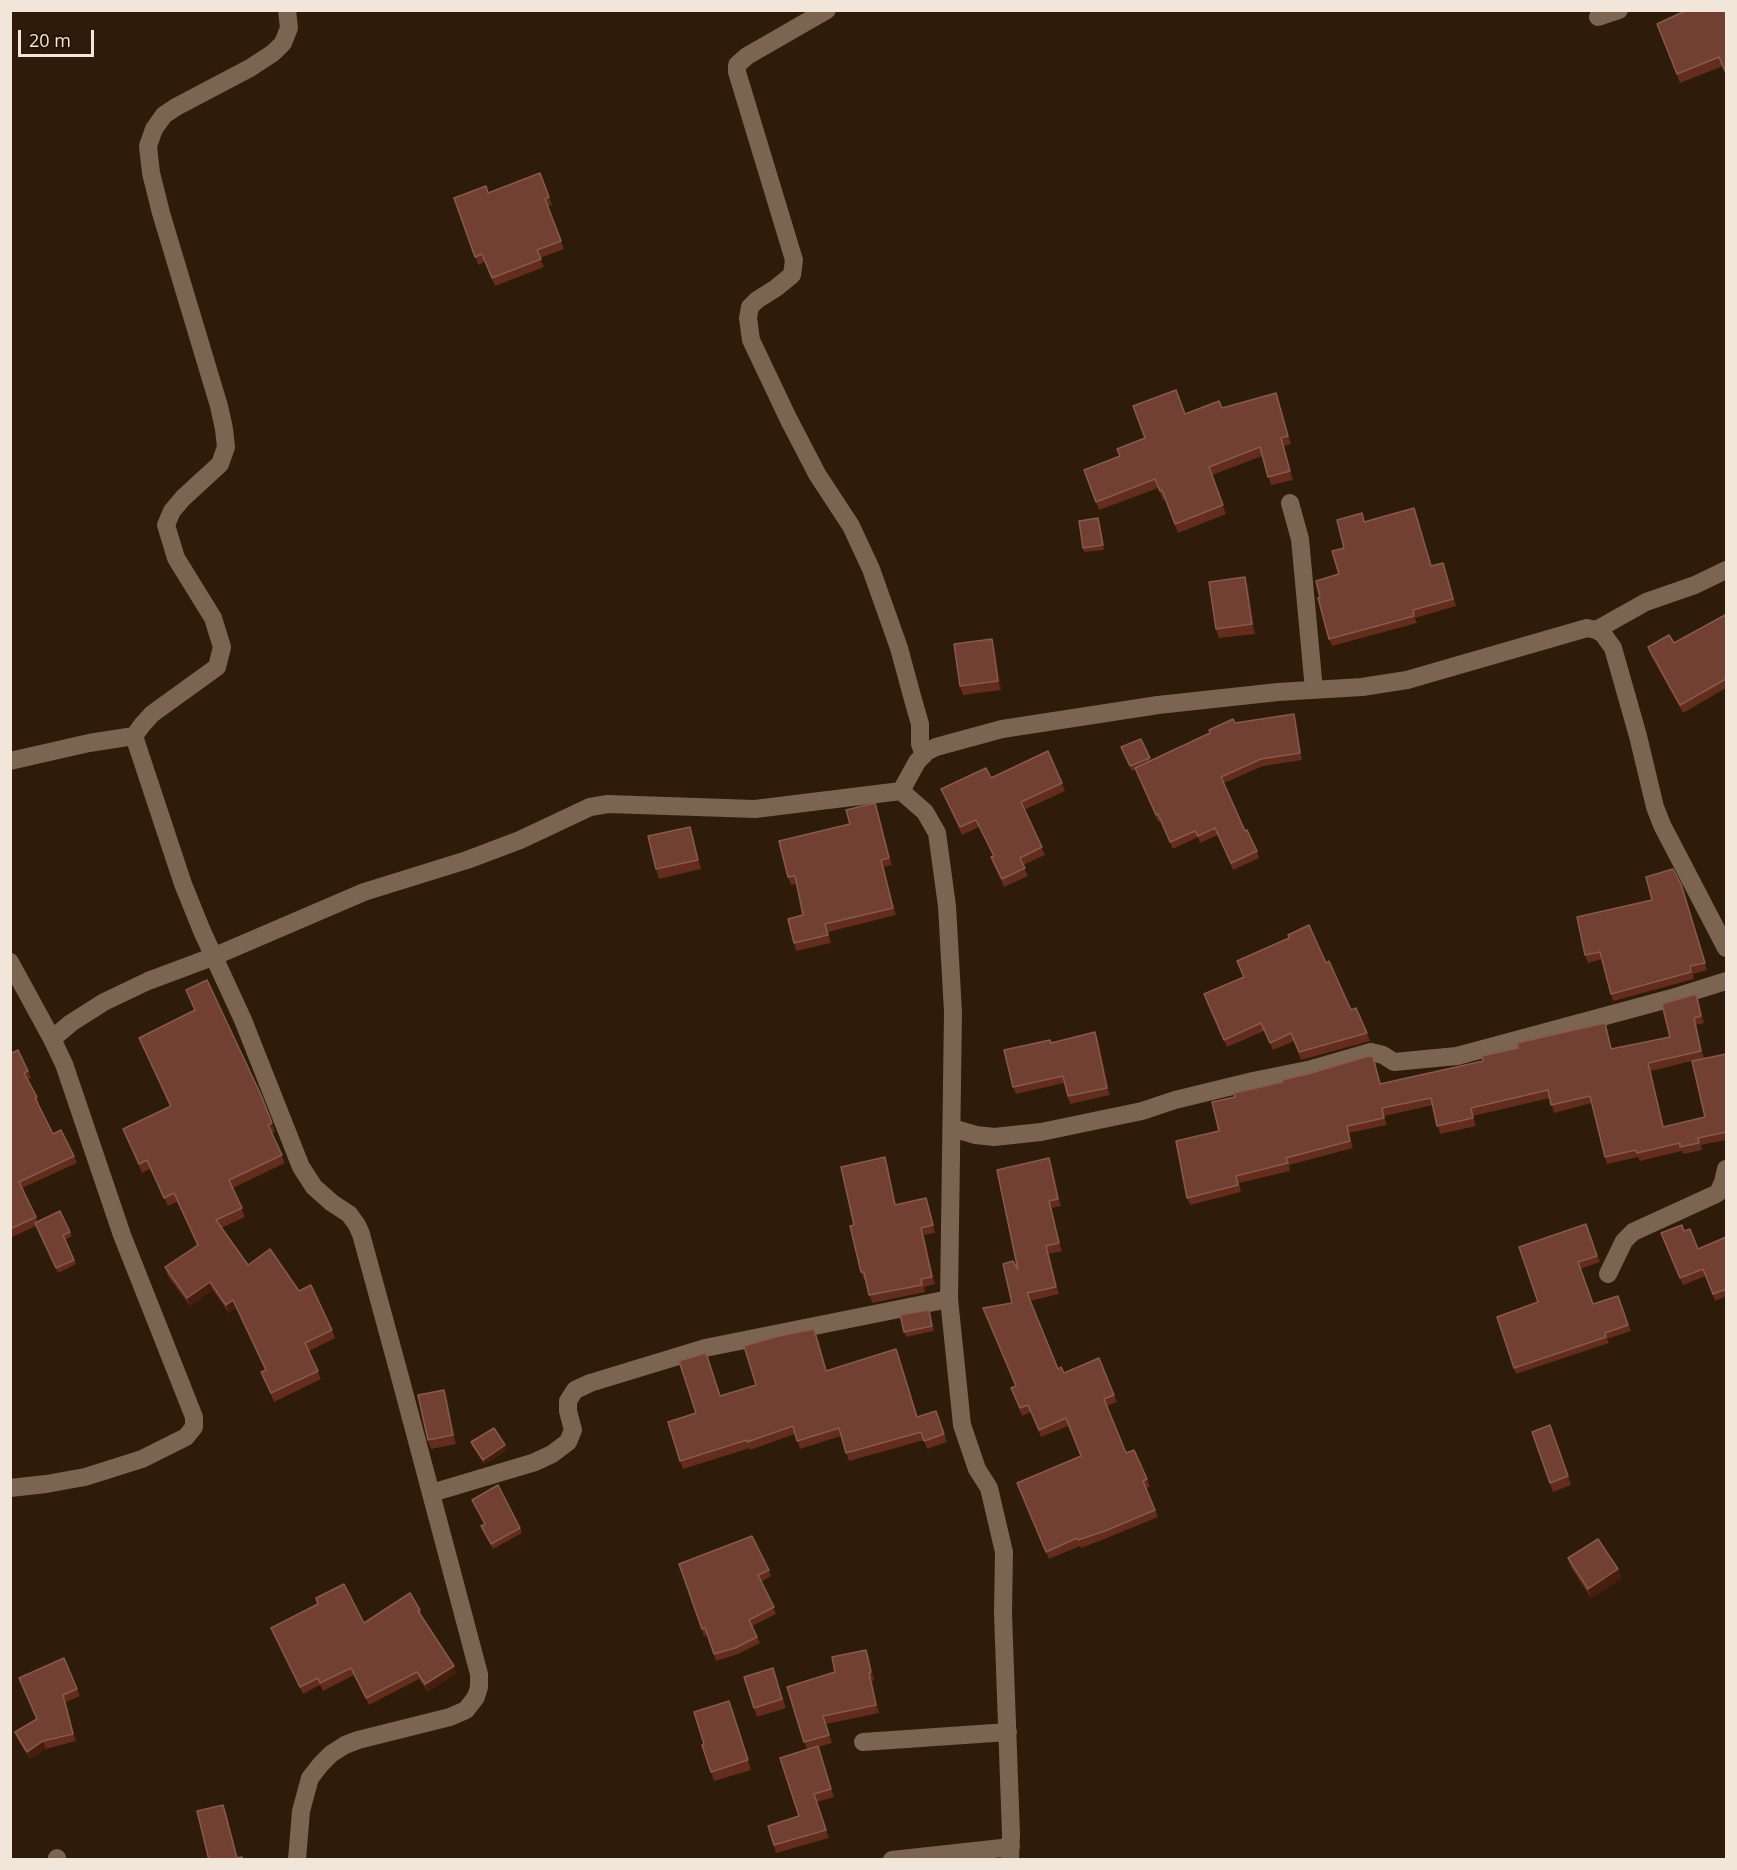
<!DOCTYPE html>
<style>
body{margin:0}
#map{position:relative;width:1737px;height:1870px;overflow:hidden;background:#2e1b09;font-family:"Open Sans",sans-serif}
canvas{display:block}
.frame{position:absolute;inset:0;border:12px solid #f2e5da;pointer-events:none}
.scale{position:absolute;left:18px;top:30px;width:76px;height:27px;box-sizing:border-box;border:3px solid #f2e5da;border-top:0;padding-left:8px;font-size:18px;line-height:21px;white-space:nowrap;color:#f2e5da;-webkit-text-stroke:4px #241202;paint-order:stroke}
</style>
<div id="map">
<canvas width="1737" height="1870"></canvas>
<div class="frame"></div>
<div class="scale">20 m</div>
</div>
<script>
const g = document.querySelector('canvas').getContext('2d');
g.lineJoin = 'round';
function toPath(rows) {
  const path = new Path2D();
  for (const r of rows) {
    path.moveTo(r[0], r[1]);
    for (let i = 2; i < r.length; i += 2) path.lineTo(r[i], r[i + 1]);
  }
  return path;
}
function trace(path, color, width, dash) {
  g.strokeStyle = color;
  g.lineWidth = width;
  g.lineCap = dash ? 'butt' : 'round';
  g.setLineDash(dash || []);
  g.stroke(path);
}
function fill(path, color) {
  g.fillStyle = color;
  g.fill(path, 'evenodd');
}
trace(toPath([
 [827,10,747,56,737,65,737,72,794,260,792,275,776,288,757,300,750,307,748,318,751,340,788,418,817,474,851,526,871,569,899,648,912,696,920,724,920,744,924,755],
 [1598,17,1619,10],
 [1290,503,1300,539,1314,690],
 [1596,630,1646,602,1695,585,1726,570],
 [134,736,142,725,152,714,217,667,222,647,213,618,176,558,166,525,172,511,183,498,220,464,226,447,224,429,219,406,161,213,151,173,148,146,154,129,164,115,176,107,250,68,273,53,283,43,289,28,287,10],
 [10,761,89,743,134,736,183,884,202,931,243,1020,301,1167,314,1187,332,1203,349,1214,357,1225,361,1234,400,1377,479,1674,479,1687,476,1697,466,1710,450,1717,358,1740,345,1745,331,1754,321,1764,310,1778,301,1811,297,1860],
 [901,791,917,762,926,752,936,747,1002,729,1158,705,1278,692,1362,687,1407,680,1587,628,1596,630,1603,634,1613,648,1638,736,1655,807,1662,825,1726,948],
 [10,962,52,1039],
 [952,1128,976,1135,994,1137,1041,1132,1142,1111,1175,1100,1253,1081,1312,1069,1371,1052,1383,1055,1394,1062,1457,1056,1672,998,1726,981],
 [1608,1274,1624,1241,1633,1232,1716,1194,1718,1193,1723,1182,1726,1169],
 [10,1488,46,1484,85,1477,142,1459,186,1437,194,1427,194,1417,122,1235,64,1064,52,1039,71,1023,104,1002,148,981,215,956,364,892,467,860,520,840,590,807,608,804,755,809,901,791,925,812,937,833,947,906,953,1012,949,1299,962,1425,977,1469,989,1488,1004,1552,1003,1614,1011,1834,1010,1860],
 [431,1493,535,1462,552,1454,568,1442,573,1430,568,1411,568,1401,575,1390,590,1383,705,1348,949,1299],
 [863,1742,1008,1732],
 [57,1858,57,1860],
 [892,1860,1011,1847]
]), '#7b6450', 18);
fill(toPath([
 [1726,10,1726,75,1723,66,1680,83,1657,24],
 [540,173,552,205,548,206,564,249,540,258,544,267,495,286,485,262,478,265,454,198,488,193],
 [1276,393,1291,444,1284,446,1293,480,1271,485,1262,456,1212,475,1226,514,1178,533,1165,499,1163,500,1158,488,1099,510,1084,470,1120,456,1185,414,1222,408],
 [1414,508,1431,566,1446,571,1456,606,1415,618,1417,623,1332,646,1329,639,1320,597,1339,574,1344,548,1365,522],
 [1100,523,1104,550,1084,552,1083,548],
 [1245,577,1248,586,1255,634,1219,638,1216,629],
 [1726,618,1726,688,1683,713,1650,654,1648,647,1674,643],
 [995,648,1001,690,963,695,960,686],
 [1294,714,1296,720,1302,760,1263,766,1224,783,1245,831,1257,851,1259,858,1233,870,1218,835,1200,843,1198,837,1173,849,1160,821,1158,822,1136,769,1132,771,1123,752,1141,739,1151,761,1235,723],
 [991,778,1062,783,1065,791,1024,810,1045,855,1023,865,1028,876,1004,887,994,865,991,857,993,856,979,827,962,835,941,789],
 [878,811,892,865,884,867,896,915,828,932,831,943,796,951,794,943,803,915,796,884,791,885,788,877],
 [693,836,701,869,659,879,656,869],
 [1684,892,1707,970,1693,974,1694,979,1613,1001,1602,959,1588,963,1585,955,1652,900],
 [1237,961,1326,963,1351,1010,1367,1033,1370,1041,1301,1060,1294,1041,1273,1050,1264,1031,1227,1047,1204,994,1243,977],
 [186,990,261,1095,275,1132,272,1133,285,1163,233,1188,245,1217,221,1228,248,1265,299,1291,332,1330,335,1338,309,1351,321,1379,274,1402,261,1372,265,1370,236,1308,229,1313,213,1290,190,1306,168,1276,165,1267,197,1245,177,1202,168,1206,150,1169,142,1173,123,1129,170,1107,139,1038,195,1011],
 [1696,994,1699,1001,1704,1023,1696,1025,1704,1058,1651,1071,1664,1127,1705,1117,1726,1054,1726,1140,1701,1145,1702,1150,1683,1154,1682,1151,1640,1161,1638,1157,1607,1164,1605,1157,1592,1103,1554,1113,1550,1098,1473,1116,1476,1126,1440,1134,1433,1105,1384,1116,1387,1125,1349,1133,1353,1148,1289,1165,1290,1171,1239,1183,1241,1192,1190,1205,1187,1198,1235,1097,1308,1074,1373,1057,1380,1084,1483,1061,1607,1030,1612,1049,1670,1037],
 [1098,1039,1110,1095,1070,1104,1064,1083,1016,1094,1013,1087,1051,1042],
 [10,1054,28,1071,31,1078,28,1079,37,1097,39,1104,38,1104,53,1134,74,1156,77,1163,22,1188,38,1222,70,1232,72,1236,65,1240,76,1264,58,1273,36,1226,10,1238],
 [1049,1158,1052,1166,1061,1206,1052,1208,1062,1251,1049,1254,1059,1294,1030,1301,1058,1369,1064,1373,1114,1395,1117,1402,1107,1406,1126,1453,1147,1479,1150,1487,1146,1488,1158,1517,1107,1538,1081,1548,1080,1546,1049,1559,1020,1490,1081,1456,1068,1426,1041,1437,1031,1412,1022,1416,1011,1388,1016,1386,1012,1303,1018,1270],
 [887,1165,896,1205,926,1198,929,1206,935,1233,924,1235,935,1284,924,1287,925,1292,872,1303,866,1280,864,1280,861,1272,854,1225],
 [1586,1224,1600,1262,1580,1269,1593,1304,1618,1296,1631,1331,1607,1339,1609,1343,1516,1374,1497,1317,1538,1302],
 [1684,1231,1698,1249,1726,1237,1726,1296,1715,1301,1706,1276,1683,1285,1664,1240],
 [929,1310,934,1331,906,1337,904,1332],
 [817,1337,827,1371,917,1417,936,1411,947,1442,927,1449,924,1440,849,1461,841,1436,800,1449,795,1434,750,1450,750,1448,683,1469,680,1461,696,1413,720,1396,756,1385],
 [444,1390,447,1399,456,1444,431,1449,428,1440],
 [1550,1425,1571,1485,1553,1492,1532,1432],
 [471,1442,507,1450,484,1464,473,1447],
 [472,1500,520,1528,522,1533,493,1549,481,1526,485,1524],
 [1568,1558,1618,1569,1621,1579,1591,1598,1571,1567],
 [679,1564,769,1570,771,1576,761,1582,776,1614,752,1626,760,1643,738,1654,716,1661,707,1635,704,1636],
 [316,1598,364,1623,420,1610,422,1617,454,1666,456,1673,428,1692,419,1679,369,1705,354,1675,323,1691,320,1685,303,1694,274,1635,271,1628,318,1604],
 [866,1650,869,1658,874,1680,872,1681,879,1713,826,1724,832,1743,818,1747,834,1797,817,1802,829,1838,776,1853,768,1826,799,1816,807,1750,787,1687,835,1672],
 [773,1668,786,1708,757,1717,744,1677],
 [19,1678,77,1689,80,1696,66,1702,76,1741,46,1749,30,1759,18,1740,15,1732,37,1719],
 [732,1710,751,1770,714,1781,702,1745,704,1744]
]), '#632c1d');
fill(toPath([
 [1281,438,1284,446,1293,480,1290,471],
 [1098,518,1100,523,1104,550,1103,545],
 [1245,577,1248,586,1255,634,1252,624],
 [992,639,995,648,1001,690,998,681],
 [1294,714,1296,720,1302,760,1300,753],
 [875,803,878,811,892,865,889,858],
 [690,827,693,836,701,869,698,860],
 [881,860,884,867,896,915,893,908],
 [1696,994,1699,1001,1704,1023,1701,1016],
 [1694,1018,1696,1025,1704,1058,1701,1051],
 [1095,1032,1098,1039,1110,1095,1107,1088],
 [1648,1063,1651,1071,1666,1134,1663,1127],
 [885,1157,887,1165,898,1213,895,1205],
 [1049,1158,1052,1166,1061,1206,1058,1199],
 [926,1198,929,1206,935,1233,933,1225],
 [1049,1201,1052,1208,1062,1251,1059,1243],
 [921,1228,924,1235,935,1284,932,1277],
 [1046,1246,1049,1254,1059,1294,1056,1287],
 [210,1282,213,1290,190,1306,187,1298],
 [233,1300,236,1308,229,1313,226,1305],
 [444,1390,447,1399,456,1444,453,1435],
 [505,1445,507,1450,484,1464,483,1460],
 [1618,1569,1621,1579,1591,1598,1588,1589],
 [866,1650,869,1658,874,1680,871,1672],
 [454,1666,456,1673,428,1692,425,1684],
 [869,1673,872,1681,879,1713,876,1705],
 [63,1695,66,1702,76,1741,73,1734],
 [43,1741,46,1749,30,1759,27,1752],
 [223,1805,227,1814,238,1860,237,1860]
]), '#471d0d');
const building = toPath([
 [1687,10,1726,10,1726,73,1719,57,1677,74,1657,24,1687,10],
 [540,173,549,197,545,199,561,241,537,250,541,259,492,278,482,254,475,257,454,198,486,186,488,193,540,173],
 [1176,390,1185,414,1219,401,1222,408,1276,393,1288,436,1281,438,1290,471,1268,477,1260,447,1209,467,1223,505,1175,524,1162,490,1160,491,1155,479,1096,502,1084,470,1120,456,1117,449,1145,438,1133,406,1176,390],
 [1414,508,1431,566,1443,563,1453,599,1413,610,1414,616,1329,639,1318,598,1320,597,1316,581,1339,574,1332,551,1344,548,1337,520,1362,513,1364,522,1414,508],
 [1098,518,1103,545,1083,548,1079,521,1098,518],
 [1245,577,1252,624,1216,629,1209,582,1245,577],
 [1725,615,1726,618,1726,679,1680,705,1648,647,1669,635,1674,643,1725,615],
 [992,639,998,681,960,686,954,644,992,639],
 [1294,714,1300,753,1261,759,1221,777,1245,831,1247,830,1257,851,1231,863,1215,828,1198,836,1195,831,1170,842,1158,814,1156,815,1135,768,1210,733,1209,730,1233,719,1235,723,1294,714],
 [1141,739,1150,758,1130,766,1121,747,1141,739],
 [1048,751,1062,783,1021,802,1042,847,1020,858,1025,868,1002,879,991,857,994,856,976,820,960,827,941,789,986,768,991,778,1048,751],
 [875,803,889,858,881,860,893,908,825,924,828,935,794,943,788,919,803,915,795,876,788,877,779,841,850,824,846,810,875,803],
 [690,827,698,860,656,869,648,836,690,827],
 [1673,869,1681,884,1705,963,1690,966,1691,972,1611,994,1600,952,1585,955,1577,917,1652,900,1646,877,1673,869],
 [1309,925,1326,963,1329,961,1351,1010,1356,1008,1367,1033,1299,1052,1291,1033,1270,1043,1261,1023,1224,1040,1204,994,1244,977,1237,961,1289,938,1288,935,1309,925],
 [207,980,261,1095,272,1123,268,1125,282,1155,229,1180,242,1208,216,1220,248,1265,270,1249,299,1291,311,1285,332,1330,305,1343,318,1371,271,1393,261,1372,266,1370,233,1300,226,1305,210,1282,187,1298,165,1267,198,1245,174,1193,164,1198,147,1160,139,1164,123,1129,171,1106,139,1038,195,1010,186,990,207,980],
 [1696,994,1701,1016,1694,1018,1701,1051,1648,1063,1663,1127,1705,1117,1692,1061,1726,1054,1726,1132,1698,1138,1699,1143,1680,1147,1680,1143,1637,1153,1636,1150,1605,1157,1590,1096,1551,1105,1548,1090,1471,1108,1473,1118,1437,1126,1431,1098,1382,1108,1384,1118,1347,1126,1350,1141,1286,1158,1288,1163,1236,1176,1238,1185,1187,1198,1176,1141,1219,1131,1212,1102,1235,1097,1234,1093,1283,1082,1282,1080,1308,1074,1369,1056,1373,1057,1380,1084,1483,1061,1482,1056,1518,1048,1517,1043,1605,1023,1611,1049,1670,1037,1662,1004,1696,994],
 [1095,1032,1107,1088,1068,1096,1063,1076,1013,1087,1004,1050,1050,1040,1051,1043,1095,1032],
 [18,1050,28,1071,24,1073,37,1097,35,1098,53,1134,61,1130,74,1156,19,1182,36,1217,10,1229,10,1054,18,1050],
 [885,1157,895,1205,926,1198,933,1225,921,1228,932,1277,921,1279,922,1285,869,1295,864,1272,861,1272,850,1226,854,1225,841,1167,885,1157],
 [1049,1158,1058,1199,1049,1201,1059,1243,1046,1246,1056,1287,1027,1293,1058,1369,1061,1367,1064,1373,1099,1358,1114,1395,1104,1399,1126,1453,1134,1450,1147,1479,1143,1481,1155,1510,1105,1531,1078,1540,1077,1538,1046,1552,1017,1483,1081,1456,1066,1418,1039,1430,1028,1405,1020,1408,1011,1388,1016,1386,983,1308,1012,1303,1003,1264,1013,1261,1018,1270,997,1170,1049,1158],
 [60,1211,70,1232,63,1235,74,1260,56,1268,35,1223,60,1211],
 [1586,1224,1597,1256,1578,1262,1593,1304,1618,1296,1628,1325,1605,1333,1606,1337,1514,1368,1497,1317,1538,1302,1519,1247,1586,1224],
 [1682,1225,1684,1231,1690,1229,1698,1249,1726,1237,1726,1289,1713,1294,1703,1269,1680,1278,1661,1233,1682,1225],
 [929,1310,932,1326,904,1332,900,1315,929,1310],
 [814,1329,826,1371,896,1349,917,1417,936,1411,944,1434,924,1441,921,1432,846,1453,839,1428,797,1441,793,1426,747,1442,747,1440,680,1461,668,1422,696,1413,679,1361,706,1353,720,1396,756,1385,744,1346,775,1337,814,1329],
 [444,1390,453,1435,428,1440,418,1395,444,1390],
 [1550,1425,1568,1476,1550,1483,1532,1432,1550,1425],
 [494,1428,505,1445,483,1460,471,1442,494,1428],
 [498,1485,520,1528,491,1544,481,1526,485,1524,472,1500,498,1485],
 [752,1536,769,1570,758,1575,774,1607,749,1620,757,1637,735,1648,714,1654,705,1628,702,1629,679,1564,752,1536],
 [1598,1539,1618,1569,1588,1589,1568,1558,1598,1539],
 [344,1584,364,1623,410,1593,420,1610,418,1611,454,1666,425,1684,417,1672,366,1698,351,1668,320,1683,318,1678,300,1687,271,1628,318,1604,316,1598,344,1584],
 [866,1650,871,1672,869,1673,876,1705,823,1716,829,1735,804,1742,787,1687,835,1672,832,1657,866,1650],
 [64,1658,77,1689,63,1695,73,1734,43,1741,27,1752,15,1732,37,1719,19,1678,64,1658],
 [773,1668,782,1699,754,1708,744,1677,773,1668],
 [729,1701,748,1760,711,1772,702,1745,704,1744,694,1712,729,1701],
 [818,1746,831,1789,814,1794,826,1830,774,1845,768,1826,799,1816,780,1758,818,1746],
 [223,1805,237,1858,242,1857,243,1860,209,1860,197,1811,223,1805]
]);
fill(building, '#724032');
trace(building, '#865a4c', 1.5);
</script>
